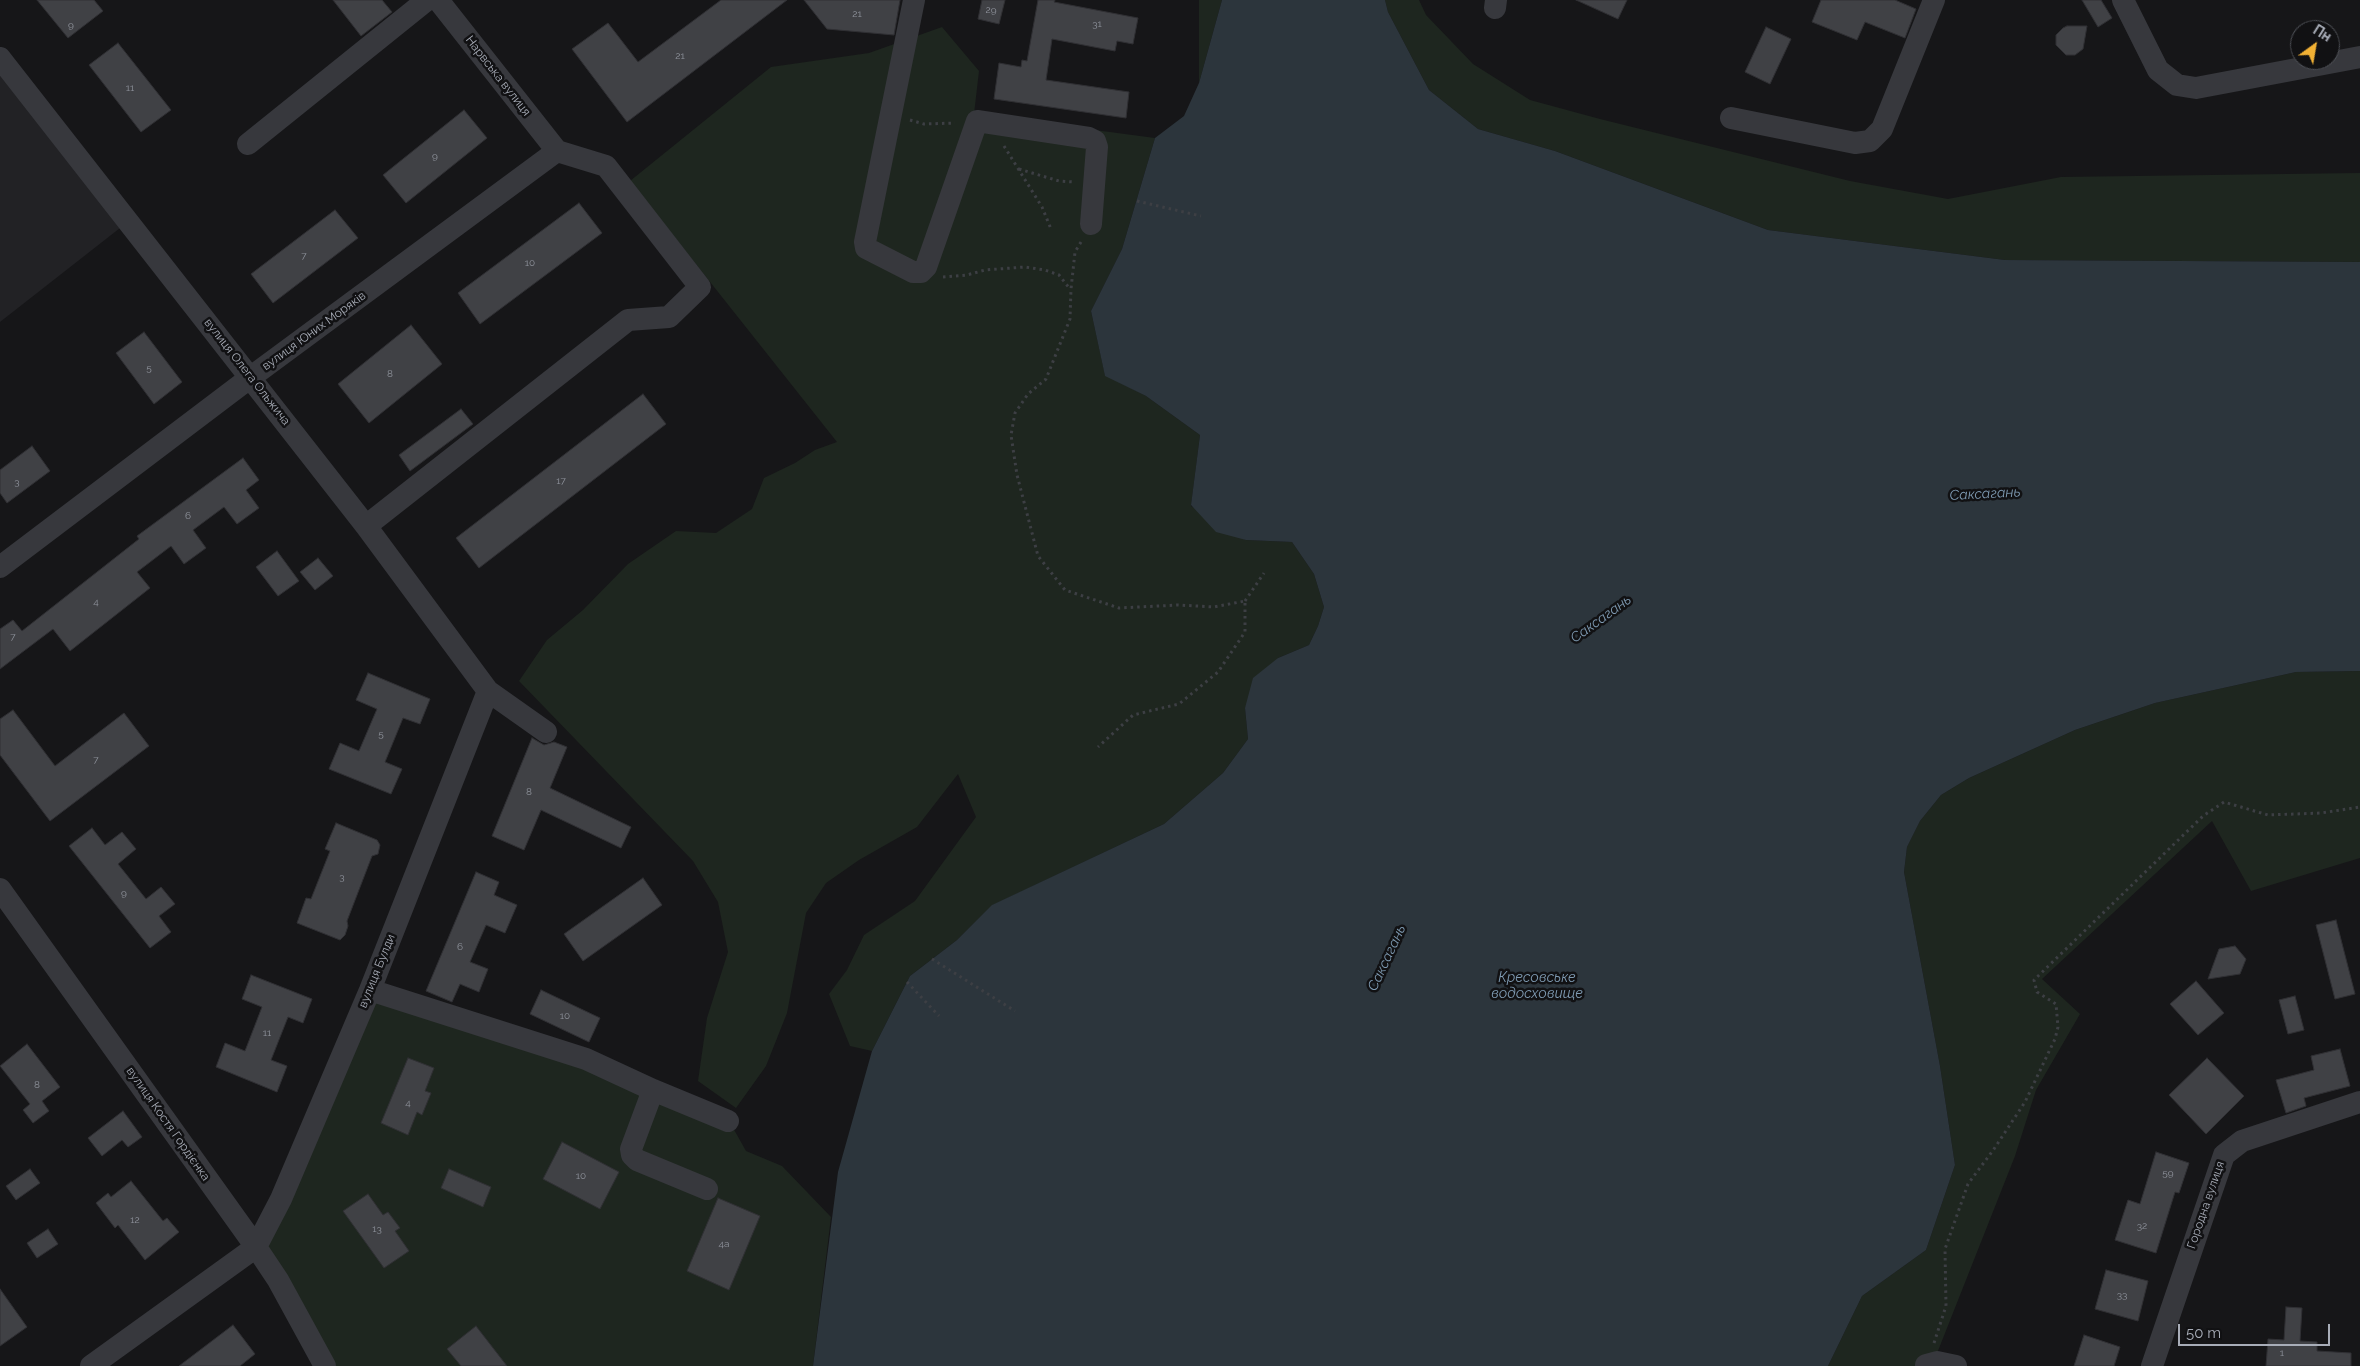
<!DOCTYPE html>
<meta charset="utf-8">
<style>
body{margin:0}
#map{position:relative;width:2360px;height:1366px;overflow:hidden;background:#161618;font-family:Raleway,sans-serif}
canvas{display:block}
.north{position:absolute;left:2290px;top:20px;width:50px;height:50px;box-sizing:border-box;background:#111113;border:1px solid #4d4f55;border-radius:50%;rotate:32deg;font-size:14px;font-weight:700;line-height:20px;text-align:center;color:#a8adb8}
.north::after{content:'';display:block;margin:auto;width:18px;height:22px;background:#f2b134;clip-path:polygon(50% 0,100% 100%,50% 72%,0 100%)}
.scale{position:absolute;left:2178px;top:1324px;width:152px;height:22px;box-sizing:border-box;border:2px solid #a8adb8;border-top:0;padding-left:6px;font-size:15px;line-height:18px;white-space:nowrap;color:#a8adb8;-webkit-text-stroke:4px #111113;paint-order:stroke}
</style>
<div id="map">
<canvas width="2360" height="1366"></canvas>
<div class="north">Пн</div>
<div class="scale">50 m</div>
</div>
<script>
const g = document.querySelector('canvas').getContext('2d');
g.lineJoin = 'round';
function fill(path, color) {
  g.fillStyle = color;
  g.fill(path, 'evenodd');
}
function toPath(rows) {
  const path = new Path2D();
  for (const r of rows) {
    path.moveTo(r[0], r[1]);
    for (let i = 2; i < r.length; i += 2) path.lineTo(r[i], r[i + 1]);
  }
  return path;
}
function trace(path, color, width, dash) {
  g.strokeStyle = color;
  g.lineWidth = width;
  g.lineCap = dash ? 'butt' : 'round';
  g.setLineDash(dash || []);
  g.stroke(path);
}
function write(font, color, halo, rows, align = 'center') {
  g.font = font + ' Raleway,sans-serif';
  g.lineWidth = 5;
  g.setLineDash([]);
  g.textBaseline = 'middle';
  g.strokeStyle = halo;
  g.fillStyle = color;
  for (const [text, x, y, turn = 0] of rows) {
    g.save();
    g.translate(x, y);
    g.rotate((+turn || 0) * Math.PI / 180);
    g.textAlign = isNaN(turn) ? turn : align;
    if (halo) g.strokeText(text, 0, 0);
    g.fillText(text, 0, 0);
    g.restore();
  }
}
fill(toPath([
 [0,58,129,221,0,322]
]), '#222225');
fill(toPath([
 [1199,0,1222,0,1199,83],
 [1385,0,1419,0,1426,15,1473,64,1530,100,1600,119,1850,181,1948,199,2061,177,2360,173,2360,262,2005,260,1768,230,1555,151,1478,129,1429,90,1388,12],
 [942,27,979,71,974,114,1155,138,1122,249,1091,311,1105,375,1146,396,1200,435,1191,506,1246,540,1292,542,1314,574,1324,607,1318,626,1309,645,1278,658,1245,708,1248,739,1223,773,1164,824,993,905,957,940,910,976,872,1051,850,1046,829,994,847,970,864,935,915,901,976,817,958,774,917,827,859,860,826,883,806,913,787,1013,766,1066,736,1108,698,1081,707,1018,728,952,718,902,693,861,519,681,547,640,583,610,628,564,676,531,716,533,752,509,764,478,795,463,815,450,837,442,630,181,771,67,869,53],
 [2360,671,2360,858,2251,891,2212,821,2042,979,2080,1014,2036,1090,2015,1156,1932,1366,1828,1366,1862,1296,1926,1250,1955,1165,1940,1066,1904,872,1907,847,1920,821,1941,795,1969,778,2075,730,2155,703,2296,672],
 [370,990,586,1059,732,1126,746,1151,782,1166,831,1217,813,1366,325,1366,256,1247]
]), '#1e261f');
fill(toPath([
 [1222,0,1385,0,1388,12,1429,90,1478,129,1555,151,1768,230,2005,260,2360,262,2360,671,2296,672,2155,703,2075,730,1969,778,1941,795,1920,821,1907,847,1904,872,1940,1066,1955,1165,1926,1250,1862,1296,1828,1366,813,1366,838,1172,872,1051,910,976,957,940,992,905,1164,824,1223,773,1248,739,1245,708,1253,678,1278,658,1309,645,1318,626,1324,607,1314,574,1292,542,1246,540,1216,532,1191,505,1200,435,1146,396,1105,376,1091,311,1122,249,1155,138,1184,116,1199,83]
]), '#2c353c');
const building = toPath([
 [37,0,94,0,103,11,68,38,37,0],
 [333,0,382,0,392,12,361,36,333,0],
 [721,0,787,0,627,122,572,49,608,23,638,62,721,0],
 [804,0,900,0,894,35,827,29,804,0],
 [982,0,1005,0,999,24,978,19,982,0],
 [1038,0,1055,0,1054,2,1138,18,1133,44,1117,41,1115,51,1052,39,1046,80,1129,92,1126,118,994,99,999,63,1021,67,1022,60,1027,61,1038,0],
 [1576,0,1627,0,1618,19,1576,0],
 [1821,0,1895,0,1916,9,1905,38,1865,22,1857,40,1812,22,1821,0],
 [2082,0,2101,0,2112,18,2098,27,2082,0],
 [2067,26,2087,26,2083,49,2075,55,2066,55,2056,45,2056,35,2063,28,2067,26],
 [1766,27,1791,39,1770,84,1745,72,1766,27],
 [118,43,171,110,141,132,89,65,118,43],
 [464,110,487,138,406,203,383,175,464,110],
 [579,203,602,233,480,324,458,293,579,203],
 [335,210,358,238,273,303,251,274,335,210],
 [411,325,442,364,369,423,338,384,411,325],
 [144,332,182,382,154,404,116,353,144,332],
 [643,394,666,424,479,568,456,538,643,394],
 [461,409,473,424,410,471,399,455,461,409],
 [32,446,50,471,7,503,0,493,0,470,32,446],
 [243,458,259,480,246,490,259,508,237,524,224,507,193,530,206,548,184,564,171,546,137,572,150,588,70,651,53,629,0,669,0,629,13,620,22,631,139,539,137,536,243,458],
 [277,551,299,581,278,596,256,567,277,551],
 [318,558,333,576,315,590,300,572,318,558],
 [368,673,430,699,420,724,403,718,385,762,402,769,391,794,329,769,340,743,359,751,377,709,356,700,368,673],
 [13,710,55,766,124,713,149,746,50,821,0,755,0,719,13,710],
 [532,738,544,745,554,742,567,747,550,788,631,827,621,848,541,810,524,850,492,836,532,738],
 [336,823,377,840,380,845,378,854,372,856,347,921,348,926,345,935,340,940,297,923,306,898,311,899,330,851,325,849,336,823],
 [92,828,105,845,122,832,136,849,118,864,146,899,161,887,175,904,159,916,171,932,150,948,69,846,92,828],
 [476,872,499,882,494,895,517,905,505,933,486,925,470,962,488,969,479,992,460,984,452,1002,426,991,476,872],
 [643,878,662,905,583,961,564,934,643,878],
 [2336,920,2355,994,2335,999,2316,925,2336,920],
 [2235,946,2246,959,2240,974,2208,979,2219,949,2235,946],
 [251,975,312,999,303,1023,288,1017,271,1060,287,1066,277,1092,216,1067,225,1043,245,1051,262,1007,242,999,251,975],
 [2196,981,2224,1013,2198,1035,2170,1004,2196,981],
 [541,990,600,1018,589,1042,530,1014,541,990],
 [2295,996,2304,1030,2288,1034,2279,1000,2295,996],
 [27,1044,60,1087,42,1101,49,1111,33,1123,23,1110,30,1104,0,1066,27,1044],
 [2340,1049,2350,1086,2304,1098,2306,1106,2286,1113,2276,1080,2314,1070,2311,1056,2340,1049],
 [408,1058,434,1068,425,1091,431,1093,422,1115,417,1112,408,1135,381,1123,408,1058],
 [2207,1058,2244,1096,2206,1134,2169,1095,2207,1058],
 [123,1111,142,1137,128,1147,122,1140,102,1156,88,1138,123,1111],
 [562,1142,619,1172,600,1209,543,1179,562,1142],
 [2156,1152,2189,1163,2179,1193,2175,1192,2156,1253,2115,1240,2128,1200,2140,1204,2156,1152],
 [30,1169,40,1183,16,1200,6,1186,30,1169],
 [449,1169,491,1187,483,1207,441,1188,449,1169],
 [131,1181,163,1221,167,1218,179,1232,145,1260,118,1225,115,1228,96,1203,108,1193,111,1197,131,1181],
 [368,1194,383,1215,388,1212,400,1228,395,1231,409,1251,384,1268,343,1211,368,1194],
 [718,1198,760,1216,729,1290,687,1271,718,1198],
 [48,1229,58,1244,37,1258,27,1243,48,1229],
 [2106,1270,2148,1281,2138,1321,2095,1309,2106,1270],
 [0,1289,27,1327,0,1346,0,1289],
 [2286,1307,2302,1308,2300,1341,2317,1342,2317,1351,2351,1353,2351,1366,2266,1366,2268,1339,2284,1340,2286,1307],
 [233,1325,255,1354,240,1366,179,1366,233,1325],
 [476,1326,507,1366,461,1366,447,1349,476,1326],
 [2084,1335,2120,1347,2114,1366,2074,1366,2084,1335]
]);
fill(building, '#404145');
trace(building, '#303034', 1);
trace(toPath([
 [910,120,924,124,955,123],
 [1004,146,1042,207,1051,229],
 [1019,169,1059,181,1074,182],
 [1137,201,1201,216],
 [1081,242,1075,252,1071,289,1070,319,1046,379,1028,394,1015,413,1011,435,1017,475,1038,556,1065,590,1119,608,1178,605,1214,607,1245,601,1245,632,1218,672,1179,704,1133,715,1098,747],
 [943,277,967,275,985,270,1025,267,1045,270,1059,275,1070,289],
 [1245,601,1264,573],
 [932,959,1015,1011],
 [907,982,939,1016],
 [1934,1343,1946,1306,1945,1249,1968,1184,1994,1149,2025,1102,2055,1039,2058,1027,2056,1004,2037,992,2034,980,2203,816,2224,802,2268,815,2321,813,2360,807]
]), '#3d3f44', 3, [2.5, 4]);
trace(toPath([
 [438,0,557,151],
 [914,0,865,242,866,248,913,272,921,272,926,267,977,121,1089,138,1095,141,1097,147,1091,224],
 [2123,0,2158,70,2177,85,2196,88,2360,57],
 [1495,8,1496,0],
 [0,58,366,526,488,691,546,732],
 [1731,118,1855,143,1870,141,1882,129,1934,0],
 [248,144,427,0],
 [366,526,628,320,669,317,700,287,606,166,557,151],
 [0,567,251,377,557,151],
 [0,889,256,1247,278,1280,325,1366],
 [370,990,586,1059,653,1090,728,1121],
 [653,1090,631,1149,632,1155,637,1160,707,1189],
 [1926,1365,1937,1362,1956,1366],
 [91,1366,256,1247,281,1199,370,990,488,691],
 [2152,1366,2224,1155,2242,1141,2360,1102]
]), '#37383d', 22);
write('10px', '#8e929b', null, [
 ["29",991,10],
 ["21",857,14],
 ["31",1097,24],
 ["9",71,25],
 ["21",680,56],
 ["11",130,88],
 ["9",435,156],
 ["7",304,256],
 ["10",530,263],
 ["5",149,368],
 ["8",390,374],
 ["17",561,481],
 ["3",17,482],
 ["6",188,516],
 ["4",96,602],
 ["7",13,637],
 ["5",381,734],
 ["7",96,760],
 ["8",529,792],
 ["3",342,877],
 ["9",124,893],
 ["6",460,947],
 ["10",565,1016],
 ["11",267,1033],
 ["8",37,1085],
 ["4",408,1103],
 ["59",2168,1173],
 ["10",581,1176],
 ["12",135,1220],
 ["32",2142,1226],
 ["13",377,1229],
 ["4а",724,1244],
 ["33",2122,1295],
 ["1",2282,1353]
]);
write('12px', '#a8adb8', '#111113', [
 ["Нарвська вулиця",498,76,52],
 ["вулиця Юних Моряків",314,331,-36],
 ["вулиця Олега Ольжича",247,372,52],
 ["вулиця Булди",377,971,-68],
 ["вулиця Костя Гордієнка",168,1124,55],
 ["Городна вулиця",2206,1205,-71]
]);
write('italic 14px', '#7f9bb3', '#111113', [
 ["Саксагань",1985,494,-3],
 ["Саксагань",1601,619,-36],
 ["Саксагань",1387,958,-65],
 ["Кресовське",1537,978],
 ["водосховище",1537,994]
]);
</script>
